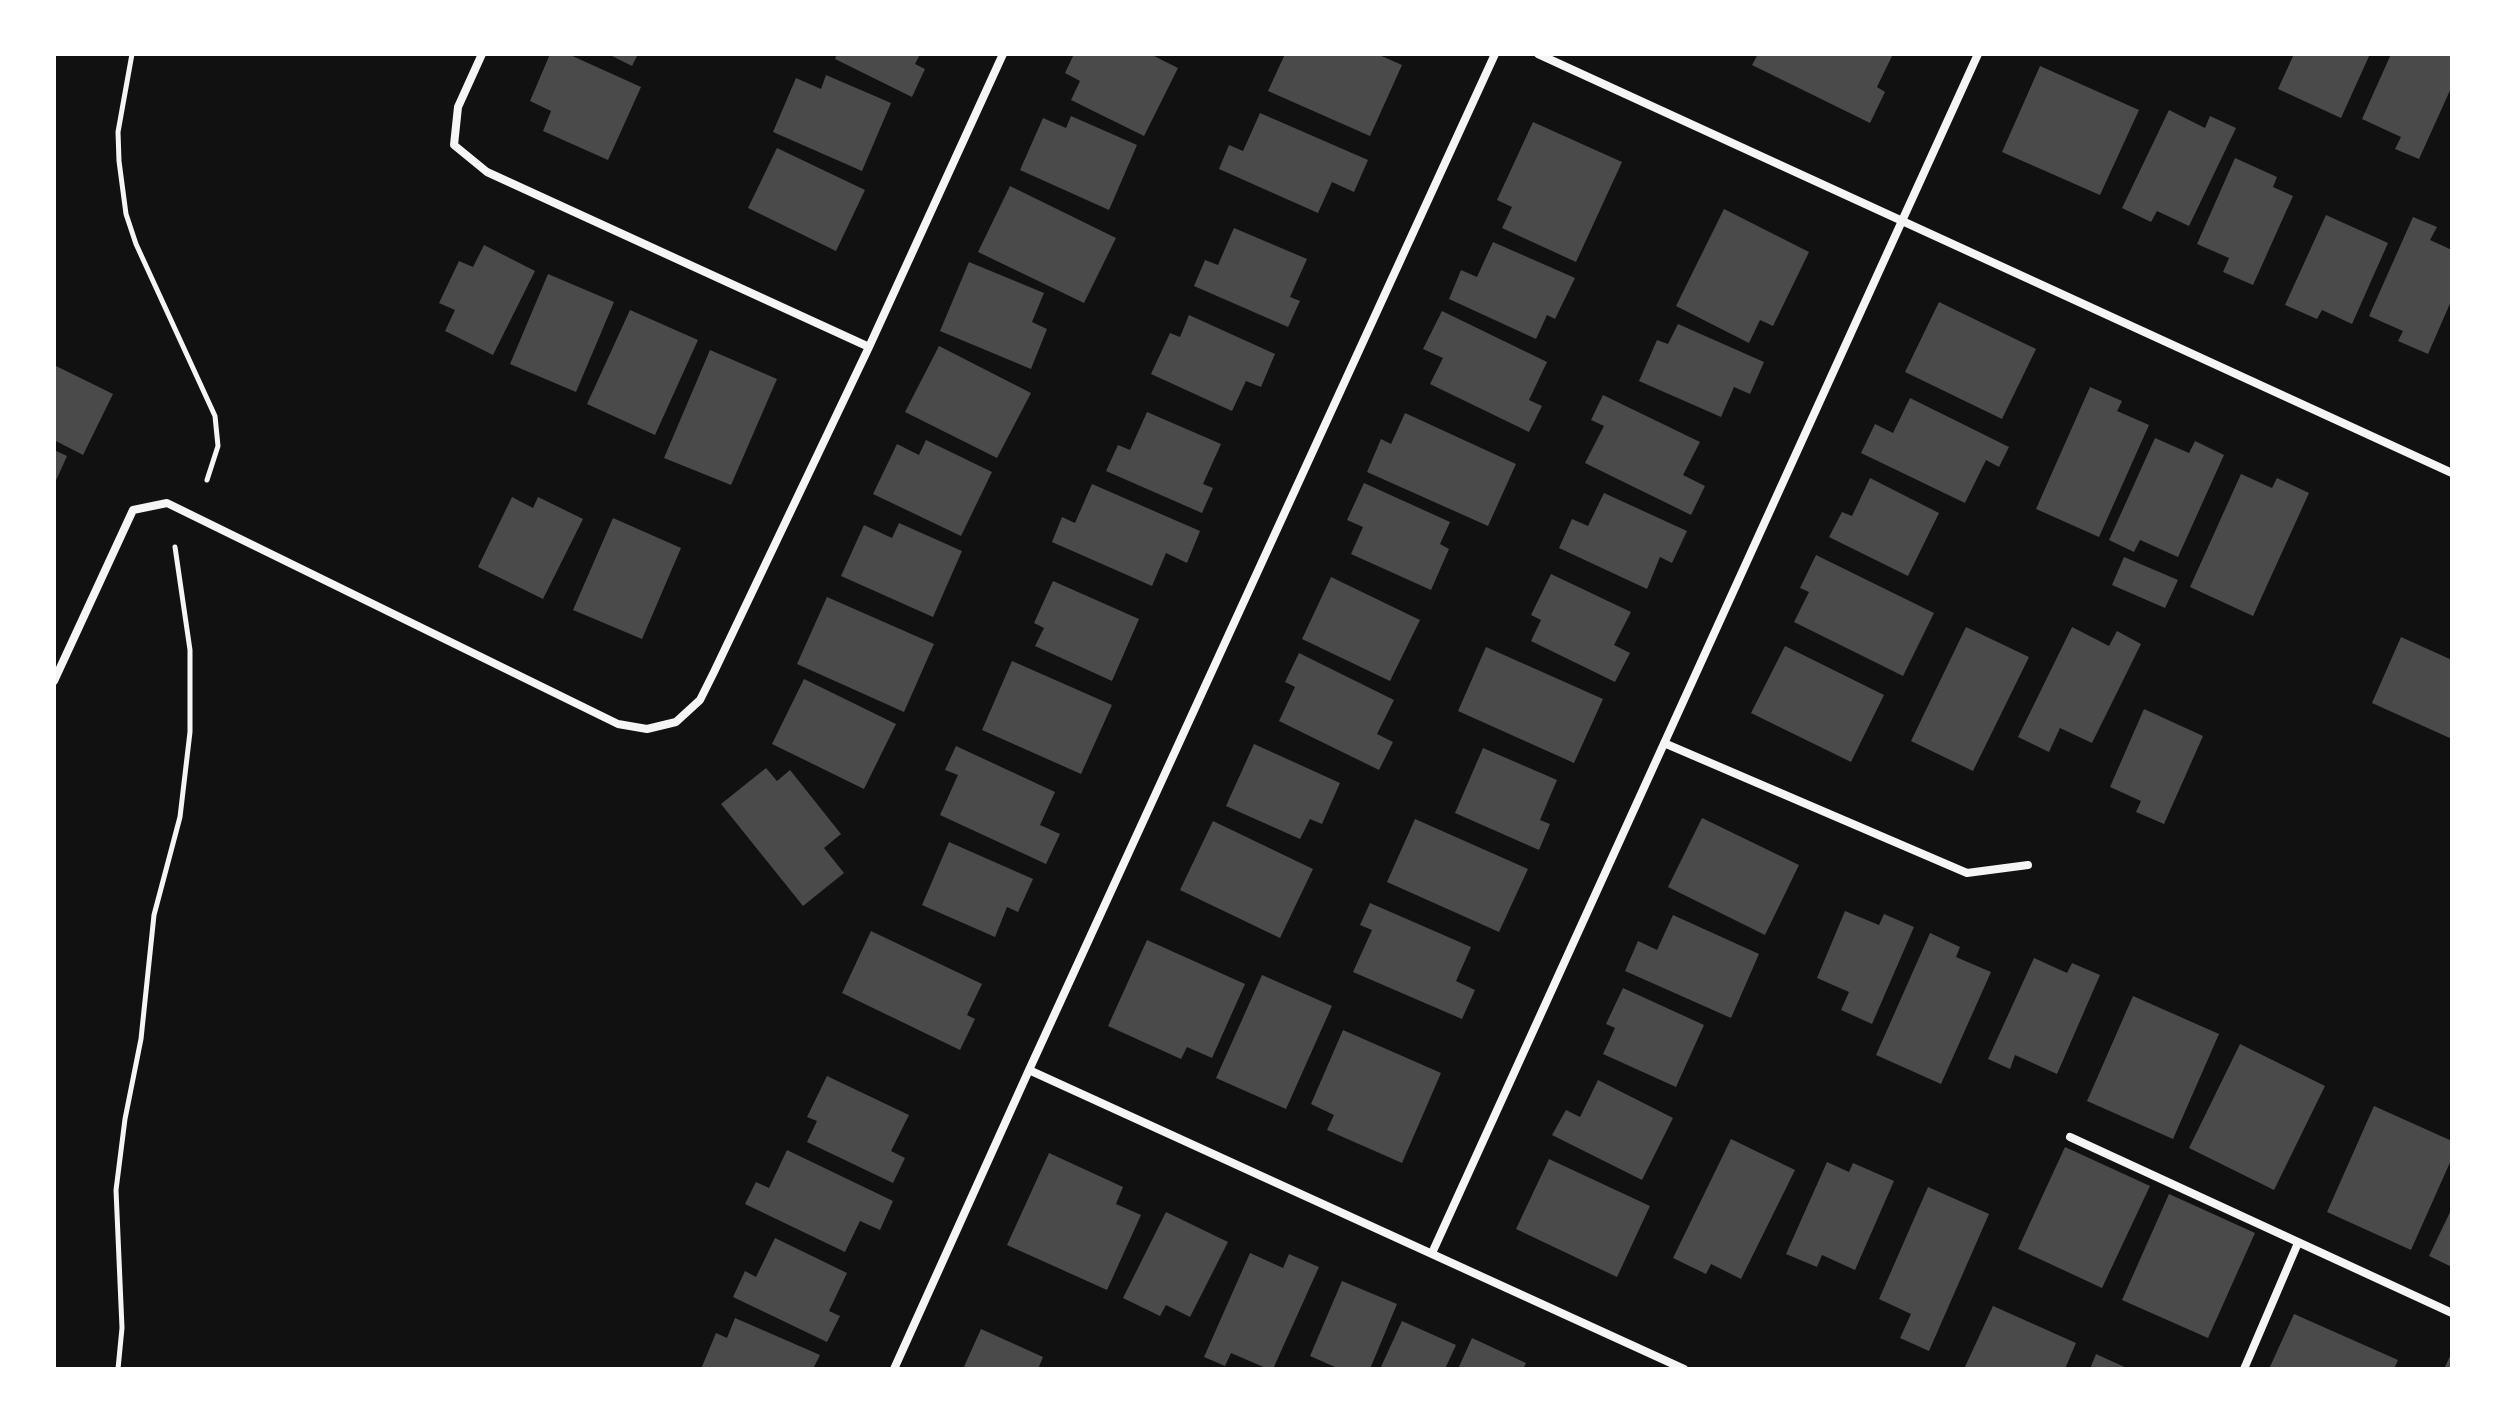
<!DOCTYPE html>
<style>
body{margin:0}
#map{position:relative;width:2506px;height:1423px;overflow:hidden;background:#111;font-family:"PT Sans Narrow",sans-serif}
canvas{display:block}
.frame{position:absolute;inset:0;border:56px solid #fff;pointer-events:none}
</style>
<div id="map">
<canvas width="2506" height="1423"></canvas>
<div class="frame"></div>
</div>
<script>
const g = document.querySelector('canvas').getContext('2d');
g.lineJoin = 'round';
function fill(path, color) {
  g.fillStyle = color;
  g.fill(path, 'evenodd');
}
function toPath(rows) {
  const path = new Path2D();
  for (const r of rows) {
    path.moveTo(r[0], r[1]);
    for (let i = 2; i < r.length; i += 2) path.lineTo(r[i], r[i + 1]);
  }
  return path;
}
function trace(path, color, width, dash) {
  g.strokeStyle = color;
  g.lineWidth = width;
  g.lineCap = dash ? 'butt' : 'round';
  g.setLineDash(dash || []);
  g.stroke(path);
}
fill(toPath([
 [550,54,568,54,641,87,608,160,543,131,551,111,530,101],
 [608,54,638,54,632,66],
 [837,54,920,54,915,64,925,69,912,97,835,59],
 [1074,54,1150,54,1178,68,1144,136,1071,100,1080,81,1065,73],
 [1285,54,1377,54,1402,65,1370,136,1268,91],
 [1758,54,1889,54,1892,56,1877,87,1885,92,1870,123,1752,65],
 [2294,54,2370,54,2341,118,2278,89],
 [2391,54,2452,54,2452,86,2419,159,2395,149,2401,137,2362,119],
 [2040,66,2139,110,2100,195,2002,152],
 [826,75,891,103,862,171,773,132,796,78,821,89],
 [2169,110,2205,128,2210,116,2236,128,2189,226,2157,211,2151,222,2122,208],
 [1260,113,1368,160,1354,192,1332,182,1318,213,1219,169,1229,145,1243,151],
 [1071,116,1137,145,1109,210,1020,170,1043,118,1066,128],
 [1533,122,1622,162,1576,262,1502,228,1512,207,1497,200],
 [777,148,865,190,836,251,748,208],
 [2235,158,2277,177,2273,187,2293,196,2253,285,2223,272,2229,258,2197,244],
 [1010,186,1116,238,1084,303,978,252],
 [1724,209,1809,252,1773,326,1760,320,1749,343,1676,306],
 [2326,215,2388,243,2352,324,2322,310,2317,319,2285,305],
 [2413,217,2437,227,2430,240,2452,250,2452,299,2428,354,2398,341,2403,331,2369,316],
 [1234,228,1307,259,1290,297,1300,301,1288,327,1194,286,1205,260,1218,265],
 [1493,242,1575,278,1555,319,1547,315,1536,339,1449,299,1461,270,1477,277],
 [484,245,535,271,493,355,445,331,455,310,439,303,459,261,473,267],
 [969,262,1044,293,1032,322,1047,329,1031,369,940,331],
 [548,274,614,302,576,392,510,364],
 [1939,302,2036,349,2002,419,1905,372],
 [630,310,698,340,655,435,587,404],
 [1442,311,1547,362,1529,400,1542,406,1529,432,1430,384,1443,358,1423,349],
 [1189,315,1275,354,1261,387,1246,381,1232,411,1151,374,1170,333,1180,337],
 [1678,324,1764,362,1750,394,1734,387,1721,417,1639,381,1657,340,1668,344],
 [939,346,1031,393,997,458,905,412],
 [710,350,777,379,731,485,664,458],
 [54,365,113,394,83,455,54,440],
 [2090,387,2122,401,2117,411,2149,425,2099,537,2036,509],
 [1603,395,1700,442,1683,475,1705,486,1691,515,1585,463,1604,426,1591,420],
 [1910,398,2009,447,1999,467,1986,460,1965,503,1861,453,1875,424,1893,433],
 [1147,412,1221,444,1203,484,1213,488,1202,513,1106,471,1118,445,1130,450],
 [1405,413,1516,464,1488,526,1367,472,1381,439,1391,444],
 [2155,438,2189,453,2195,441,2224,455,2178,557,2140,540,2134,552,2109,540],
 [926,440,992,472,961,536,873,494,897,444,919,455],
 [54,450,67,456,54,485],
 [2241,474,2272,488,2277,478,2309,493,2253,616,2190,587],
 [1870,478,1939,513,1908,576,1829,537,1842,512,1852,516],
 [1364,483,1450,522,1440,544,1449,549,1431,590,1351,554,1363,527,1347,520],
 [1092,484,1200,531,1187,563,1166,553,1152,586,1052,542,1062,517,1075,523],
 [1604,493,1687,531,1672,563,1660,557,1647,589,1559,548,1572,519,1588,526],
 [512,497,533,508,538,497,583,519,543,599,478,567],
 [613,518,681,548,642,639,573,610],
 [899,523,962,551,933,617,841,576,864,525,892,538],
 [1816,555,1934,613,1903,676,1794,622,1809,592,1800,588],
 [2124,557,2178,580,2165,608,2112,585],
 [1551,574,1631,612,1614,645,1630,653,1615,682,1531,641,1541,620,1531,615],
 [1331,577,1420,620,1390,681,1302,639],
 [1053,581,1139,619,1112,681,1035,646,1044,628,1034,623],
 [827,597,934,644,904,712,797,664],
 [1966,627,2029,657,1973,771,1911,741],
 [2072,627,2109,646,2117,631,2141,644,2092,743,2060,728,2049,752,2018,737],
 [2401,637,2452,660,2452,739,2372,703],
 [1785,646,1884,695,1851,762,1751,713],
 [1486,647,1603,699,1574,763,1458,711],
 [1299,653,1394,700,1377,734,1393,742,1379,770,1279,721,1295,687,1285,682],
 [1012,661,1112,705,1081,774,982,730],
 [804,679,896,724,864,789,772,744],
 [2144,709,2203,736,2164,824,2136,812,2141,801,2110,787],
 [1254,744,1340,783,1322,824,1310,819,1300,839,1226,806],
 [956,746,1055,792,1040,825,1060,834,1046,864,940,815,958,775,945,770],
 [1483,748,1557,780,1540,820,1550,824,1539,850,1455,813],
 [766,768,777,781,790,770,841,834,824,848,844,873,803,906,721,804],
 [1702,818,1799,865,1765,935,1668,887],
 [1415,819,1528,869,1499,932,1387,882],
 [1213,821,1313,869,1280,938,1180,890],
 [949,842,1033,879,1018,912,1007,907,995,937,922,905],
 [1370,903,1471,947,1456,981,1475,990,1462,1019,1353,972,1372,930,1360,925],
 [1845,911,1879,925,1884,914,1914,927,1872,1024,1841,1010,1849,992,1817,978],
 [1673,915,1759,954,1731,1018,1625,971,1638,941,1657,950],
 [871,931,982,984,967,1015,975,1019,960,1050,842,993],
 [1930,933,1960,947,1956,957,1991,972,1941,1084,1876,1055],
 [1147,940,1245,984,1212,1058,1187,1047,1181,1059,1108,1026],
 [2034,958,2067,973,2072,963,2100,975,2057,1074,2015,1055,2010,1069,1988,1059],
 [1262,975,1332,1006,1286,1109,1216,1078],
 [1623,988,1704,1025,1676,1087,1603,1054,1615,1028,1606,1024],
 [2133,996,2219,1034,2173,1139,2087,1101],
 [1343,1030,1441,1073,1402,1163,1327,1130,1334,1115,1311,1104],
 [2240,1044,2325,1086,2274,1190,2189,1148],
 [827,1076,909,1115,891,1151,905,1158,893,1183,807,1142,817,1121,807,1117],
 [1598,1080,1673,1118,1642,1180,1552,1135,1566,1110,1580,1117],
 [2374,1106,2452,1141,2452,1158,2411,1250,2327,1212],
 [1731,1139,1795,1170,1741,1279,1711,1264,1706,1274,1673,1258],
 [2065,1147,2150,1186,2102,1288,2018,1249],
 [787,1150,893,1201,880,1230,860,1221,845,1252,745,1204,756,1182,769,1188],
 [1049,1153,1123,1187,1116,1204,1141,1215,1107,1290,1007,1245],
 [1549,1159,1650,1206,1617,1277,1516,1229],
 [1827,1162,1849,1172,1853,1163,1894,1181,1855,1270,1822,1255,1817,1267,1786,1254],
 [1928,1187,1989,1214,1929,1351,1900,1338,1911,1314,1879,1299],
 [2169,1194,2255,1233,2208,1338,2122,1300],
 [2452,1208,2452,1267,2429,1256],
 [1166,1212,1228,1242,1190,1317,1166,1305,1160,1316,1123,1298],
 [775,1238,847,1273,829,1311,840,1316,827,1342,733,1297,745,1271,756,1277],
 [1250,1253,1283,1268,1289,1254,1319,1267,1273,1369,1268,1369,1231,1353,1225,1366,1204,1357],
 [1342,1281,1397,1304,1370,1369,1334,1369,1335,1367,1310,1356],
 [1993,1306,2076,1343,2065,1369,1964,1369],
 [2294,1314,2398,1360,2394,1369,2269,1369],
 [735,1318,820,1355,813,1369,701,1369,716,1333,727,1338],
 [1402,1321,1456,1345,1445,1369,1380,1369],
 [981,1329,1043,1357,1038,1369,963,1369],
 [1472,1338,1526,1363,1523,1369,1458,1369],
 [2452,1352,2452,1369,2444,1369],
 [2096,1354,2129,1369,2090,1369]
]), '#4a4a4a');
trace(toPath([
 [132,54,118,132,119,161,126,214,136,244,215,416,218,446,207,480],
 [118,1369,122,1328,116,1190,125,1119,141,1039,154,915,180,817,190,732,190,650,175,547]
]), '#f5f5f5', 5);
trace(toPath([
 [482,54,458,107,454,145,487,172,869,347],
 [1538,54,2452,473],
 [54,681,133,510,167,503,618,724,647,729,676,722,700,700,714,672,869,347,1003,54],
 [1664,743,1967,873,2028,865],
 [1029,1070,1684,1369],
 [2070,1137,2452,1313],
 [1432,1253,1978,54],
 [894,1369,1029,1070,1495,54],
 [2244,1369,2298,1243]
]), '#f5f5f5', 8);
</script>
